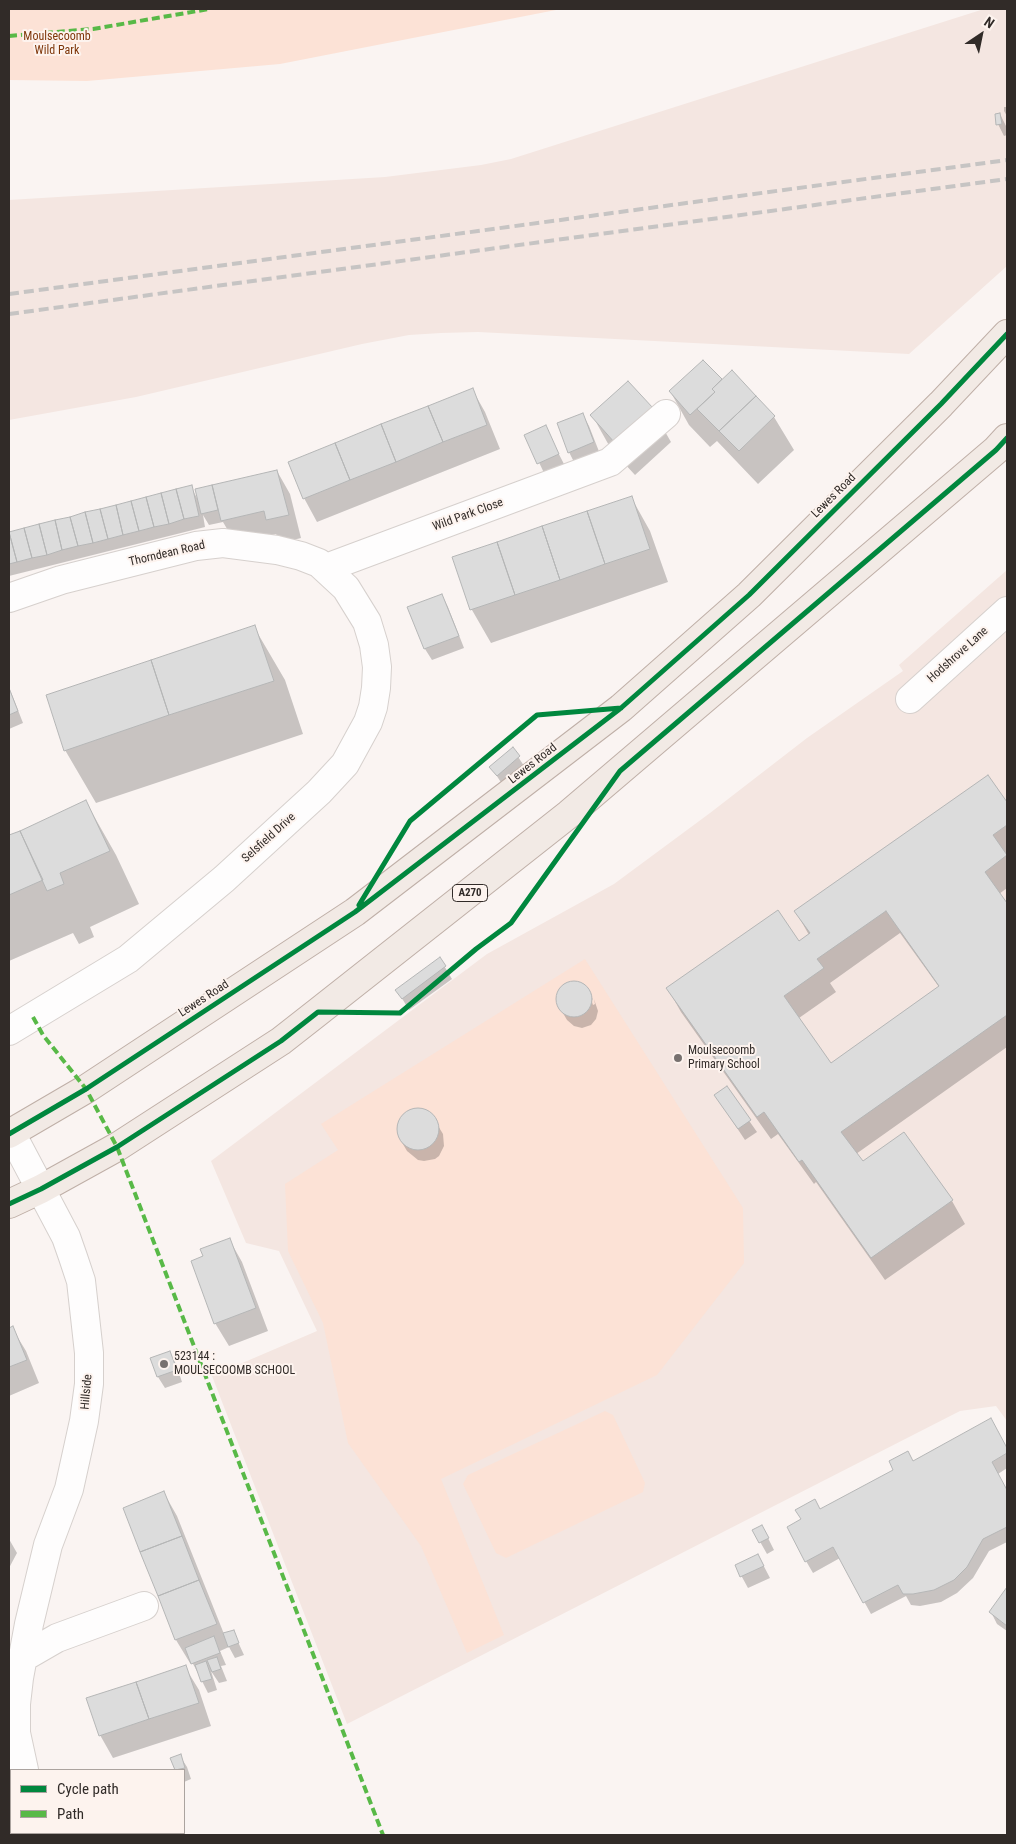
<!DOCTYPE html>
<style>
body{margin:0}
#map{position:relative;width:1016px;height:1844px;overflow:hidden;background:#faf4f2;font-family:"Roboto Condensed",sans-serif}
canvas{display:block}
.frame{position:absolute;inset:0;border:10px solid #312b28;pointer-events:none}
.legend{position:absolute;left:10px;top:1769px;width:175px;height:65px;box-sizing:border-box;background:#fdf3ee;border:1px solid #aba39f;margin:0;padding:6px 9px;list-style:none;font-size:15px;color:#312b28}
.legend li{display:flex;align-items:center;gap:10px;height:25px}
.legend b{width:25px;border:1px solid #aba39f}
.north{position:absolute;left:956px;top:10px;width:50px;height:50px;-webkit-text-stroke:4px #fdf3ee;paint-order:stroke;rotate:34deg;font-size:14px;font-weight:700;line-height:20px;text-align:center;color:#312b28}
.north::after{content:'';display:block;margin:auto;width:18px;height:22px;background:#312b28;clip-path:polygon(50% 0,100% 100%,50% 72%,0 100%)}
</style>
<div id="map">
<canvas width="1016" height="1844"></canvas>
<div class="frame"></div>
<ul class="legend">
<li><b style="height:6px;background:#00873e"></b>Cycle path</li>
<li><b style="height:6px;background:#58b947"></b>Path</li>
</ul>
<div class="north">N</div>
</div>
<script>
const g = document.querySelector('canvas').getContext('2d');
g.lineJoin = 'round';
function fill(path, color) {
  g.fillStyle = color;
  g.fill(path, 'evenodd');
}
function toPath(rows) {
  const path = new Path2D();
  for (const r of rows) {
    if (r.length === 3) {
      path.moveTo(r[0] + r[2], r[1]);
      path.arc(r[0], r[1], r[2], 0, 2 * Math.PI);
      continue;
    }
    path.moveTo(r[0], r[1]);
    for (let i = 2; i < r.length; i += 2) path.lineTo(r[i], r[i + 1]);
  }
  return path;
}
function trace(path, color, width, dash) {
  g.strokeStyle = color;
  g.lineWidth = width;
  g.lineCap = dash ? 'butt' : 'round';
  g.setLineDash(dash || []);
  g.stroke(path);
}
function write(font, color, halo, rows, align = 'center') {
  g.font = font + ' "Roboto Condensed",sans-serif';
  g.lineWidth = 4;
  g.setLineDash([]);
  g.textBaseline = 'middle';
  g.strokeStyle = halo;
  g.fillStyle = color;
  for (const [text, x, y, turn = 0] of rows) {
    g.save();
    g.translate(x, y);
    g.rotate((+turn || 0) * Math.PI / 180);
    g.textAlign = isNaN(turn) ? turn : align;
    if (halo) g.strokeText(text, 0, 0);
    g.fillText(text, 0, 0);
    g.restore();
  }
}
fill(toPath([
 [984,9,1007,9,1007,266,909,354,478,332,441,333,409,335,362,344,136,397,9,420,9,200,385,177,481,165,511,159],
 [1007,570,1007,1421,996,1406,960,1411,347,1724,212,1376,317,1331,279,1251,246,1243,211,1161,487,954,614,884,710,813,807,738,903,671,899,665]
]), '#f4e6e1');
fill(toPath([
 [9,9,561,9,280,64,87,81,9,80],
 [585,959,743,1208,744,1263,657,1375,441,1479,504,1635,467,1653,421,1546,348,1443,323,1323,288,1251,285,1184,338,1150,321,1124],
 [605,1411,613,1415,645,1483,643,1492,506,1558,496,1553,463,1484,468,1475]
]), '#fce2d6');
fill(toPath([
 [1004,107,1007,107,1007,116,1004,111],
 [1000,114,1006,126,1007,135,1004,136,998,124],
 [703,361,722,381,732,372,774,417,794,450,758,484,717,441,710,447,689,425,670,391],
 [472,389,485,412,500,449,317,522,304,498],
 [652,409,671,442,635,475,611,449,592,415],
 [583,415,589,426,600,454,575,464,569,452],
 [545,427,565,466,545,475,526,435],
 [277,471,290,494,301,538,281,543,276,534,236,544,223,522,209,525,203,515,205,527,9,576,9,533,191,487,197,498,196,490],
 [631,497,650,531,668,582,491,643,472,610,454,558],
 [442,595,448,607,464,648,432,660,425,649,409,607],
 [254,627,285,680,303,734,96,803,65,750],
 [9,687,23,723,9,729],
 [513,749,526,769,504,787,491,767],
 [988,777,1007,804,1007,888,999,894,1007,905,1007,1047,856,1154,862,1163,952,1201,965,1224,885,1280,816,1182,814,1184,778,1134,771,1139,681,1012,668,989,799,942,809,935,796,912],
 [900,933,939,987,831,1064,799,1018,836,992,830,983],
 [86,802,116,855,139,904,90,927,94,937,79,944,73,933,9,961,9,837],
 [440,959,452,979,409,1010,397,990],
 [574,982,583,984,589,990,592,995,589,993,593,1005,595,1004,594,999,598,1011,596,1019,591,1025,582,1028,574,1026,567,1020,560,1008,558,999,560,991,566,984],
 [726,1088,757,1132,745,1140,715,1095],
 [420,1109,432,1116,443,1134,444,1146,439,1156,435,1159,424,1161,418,1160,407,1151,400,1139,398,1125,404,1114,414,1110],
 [229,1239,242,1262,268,1331,229,1346,215,1323],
 [12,1328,26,1351,39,1383,9,1396,9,1329],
 [170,1353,176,1364,182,1382,165,1388,158,1377,152,1359],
 [998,1431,1007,1449,1007,1468,998,1474,1007,1491,1007,1542,989,1551,973,1578,957,1593,941,1602,920,1606,911,1605,906,1596,871,1614,840,1558,813,1573,806,1561,820,1510,913,1462],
 [164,1493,177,1516,224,1634,233,1631,244,1655,235,1658,229,1647,220,1651,226,1665,221,1666,227,1681,219,1683,211,1671,217,1690,208,1693,199,1675,192,1662,190,1663,176,1640,124,1509],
 [754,1531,768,1538,774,1550,767,1554],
 [9,1539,17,1553,9,1568],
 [758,1555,770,1578,748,1588,736,1566],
 [1007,1589,1007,1631,997,1624,991,1612],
 [185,1667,199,1690,211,1726,113,1758,100,1735],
 [180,1756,187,1767,191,1779,184,1782,184,1770,176,1770,172,1758],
 [9,1818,11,1824,11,1833,15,1833,16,1835,9,1835]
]), '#0003');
const building = toPath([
 [1000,113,1002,124,996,125,995,114,1000,113],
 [703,360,722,379,712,389,715,392,690,415,669,391,703,360],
 [732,370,756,396,719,431,697,409,715,392,712,389,732,370],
 [628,381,653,408,615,443,590,415,628,381],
 [473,388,487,425,443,442,428,406,473,388],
 [756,396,775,416,739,451,719,431,756,396],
 [428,406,443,442,396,462,381,424,428,406],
 [583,413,594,442,568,453,557,423,583,413],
 [381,424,396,462,350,480,335,443,381,424],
 [546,425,559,454,537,464,524,435,546,425],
 [335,443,350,480,303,499,288,462,335,443],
 [277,470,289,515,266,520,264,511,221,521,212,485,277,470],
 [192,485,199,516,184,519,176,489,192,485],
 [212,485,218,510,201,514,195,489,212,485],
 [176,489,184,519,169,524,161,493,176,489],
 [161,493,169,524,154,527,146,497,161,493],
 [632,496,650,549,605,564,587,511,632,496],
 [146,497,154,527,139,531,131,501,146,497],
 [131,501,139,531,123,535,116,505,131,501],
 [116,505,123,535,108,539,100,509,116,505],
 [100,509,108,539,93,543,85,512,100,509],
 [587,511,605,564,560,580,542,526,587,511],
 [85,512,93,543,78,546,70,517,85,512],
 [70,517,78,546,62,550,55,520,70,517],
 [55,520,62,550,47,555,39,524,55,520],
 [39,524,47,555,32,558,24,528,39,524],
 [542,526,560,580,515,595,497,542,542,526],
 [24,528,32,558,17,562,9,532,24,528],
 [9,532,17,562,9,564,9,532],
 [497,542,515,595,470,610,452,557,497,542],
 [442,594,459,636,424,649,407,607,442,594],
 [255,625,274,681,169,715,151,660,255,625],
 [151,660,169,715,64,751,46,695,151,660],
 [9,688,18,711,9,715,9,688],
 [513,747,520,756,497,776,489,767,513,747],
 [988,775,1007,802,1007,825,993,835,1007,855,985,872,1007,903,1007,1015,841,1132,863,1161,904,1132,953,1200,871,1258,802,1160,799,1162,764,1112,757,1117,666,988,778,910,799,941,810,933,794,911,988,775],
 [886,911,939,986,831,1063,784,996,824,968,817,959,886,911],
 [86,800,110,851,60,873,64,884,47,891,20,831,86,800],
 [20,831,43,880,9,895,9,835,20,831],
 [440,957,446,966,402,999,395,990,440,957],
 [574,999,18],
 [727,1086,751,1120,738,1129,714,1095,727,1086],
 [418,1129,21],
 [230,1238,256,1308,214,1324,191,1261,203,1256,200,1249,230,1238],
 [13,1326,27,1360,9,1367,9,1328,13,1326],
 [170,1351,177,1370,157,1377,150,1358,170,1351],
 [991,1418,1007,1448,1007,1453,992,1462,1007,1490,1007,1527,983,1539,967,1567,954,1580,934,1590,913,1594,903,1594,898,1585,863,1603,833,1547,805,1562,787,1527,801,1519,795,1510,815,1499,820,1509,893,1470,889,1461,908,1451,913,1461,991,1418],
 [164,1491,182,1536,140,1552,123,1508,164,1491],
 [762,1525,769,1538,759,1543,752,1530,762,1525],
 [182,1536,199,1580,158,1596,140,1552,182,1536],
 [758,1554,764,1566,740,1577,735,1565,758,1554],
 [199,1580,217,1624,175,1640,158,1596,199,1580],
 [1007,1587,1007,1626,989,1612,1007,1587],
 [234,1630,239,1643,228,1647,223,1633,234,1630],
 [214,1636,220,1653,191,1664,185,1648,214,1636],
 [217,1657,221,1669,212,1672,207,1660,217,1657],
 [206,1661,212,1679,201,1682,195,1665,206,1661],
 [186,1665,199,1703,149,1719,136,1682,186,1665],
 [136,1682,149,1719,99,1736,86,1698,136,1682],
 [181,1754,185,1768,175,1770,170,1758,181,1754]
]);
fill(building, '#dcdcdc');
trace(building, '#b5b6b6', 1);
const street = toPath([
 [326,568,610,462,666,414],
 [9,598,61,580,196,546,223,543,277,550,301,556,319,563,346,588,367,622,374,645,377,667,376,688,373,707,368,722,345,764,319,792,224,879,128,959,9,1031],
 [910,699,1007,611],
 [11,1133,66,1237,73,1257,81,1281,89,1353,89,1384,84,1421,69,1489,48,1545,29,1624,19,1678,16,1704,16,1733,24,1770],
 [12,1664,57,1638,144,1606],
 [44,1833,45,1835]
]);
const primary = toPath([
 [9,1134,86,1089,355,912,621,708,749,595,941,404,1007,334],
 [9,1204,41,1189,117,1147,281,1041,318,1012,569,814,996,450,1007,438]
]);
trace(street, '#d6d0cd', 30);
trace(primary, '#bfafa7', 30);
trace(street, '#fefdfd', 28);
trace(primary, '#f2eae5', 28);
trace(toPath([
 [9,294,1007,160],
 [9,314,1007,179]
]), '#c6c4c3', 4, [10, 5]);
trace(toPath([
 [9,36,93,29,209,9],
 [33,1017,43,1035,86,1089,117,1147,383,1835]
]), '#58b947', 4, [8, 4]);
trace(toPath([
 [359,905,410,821,537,715,621,708],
 [9,1134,86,1089,355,912,621,708,749,595,941,404,1007,334],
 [9,1204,41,1189,117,1147,281,1041,318,1012,400,1013,476,949,511,923,620,771,996,450,1007,438]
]), '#00873e', 5);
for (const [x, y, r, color] of [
 [678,1058,5,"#77716f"],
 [164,1364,5,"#77716f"]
]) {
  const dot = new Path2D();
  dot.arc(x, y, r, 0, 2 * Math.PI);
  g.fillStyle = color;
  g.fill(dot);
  trace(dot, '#fdf3ee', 2);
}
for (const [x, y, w] of [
 [470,893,35]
]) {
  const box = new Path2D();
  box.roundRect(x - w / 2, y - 8.5, w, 17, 4);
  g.fillStyle = '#fdf3ee';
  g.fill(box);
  trace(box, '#312b28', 1);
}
write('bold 11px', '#312b28', null, [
 ["A270",470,893]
]);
write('12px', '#7e3609', '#fdf3ee', [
 ["Moulsecoomb",57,37],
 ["Wild Park",57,51]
]);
write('12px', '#312b28', '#fdf3ee', [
 ["Lewes Road",834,496,-45],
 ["Wild Park Close",468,515,-20],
 ["Thorndean Road",167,554,-13],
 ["Hodshrove Lane",958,655,-42],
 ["Lewes Road",533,764,-38],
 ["Selsfield Drive",269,838,-42],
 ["Lewes Road",204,999,-33],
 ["Hillside",87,1392,-85]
]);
write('12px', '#312b28', '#fdf3ee', [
 ["Moulsecoomb",688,1051],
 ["Primary School",688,1065],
 ["523144 :",174,1357],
 ["MOULSECOOMB SCHOOL",174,1371]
], 'left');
</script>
